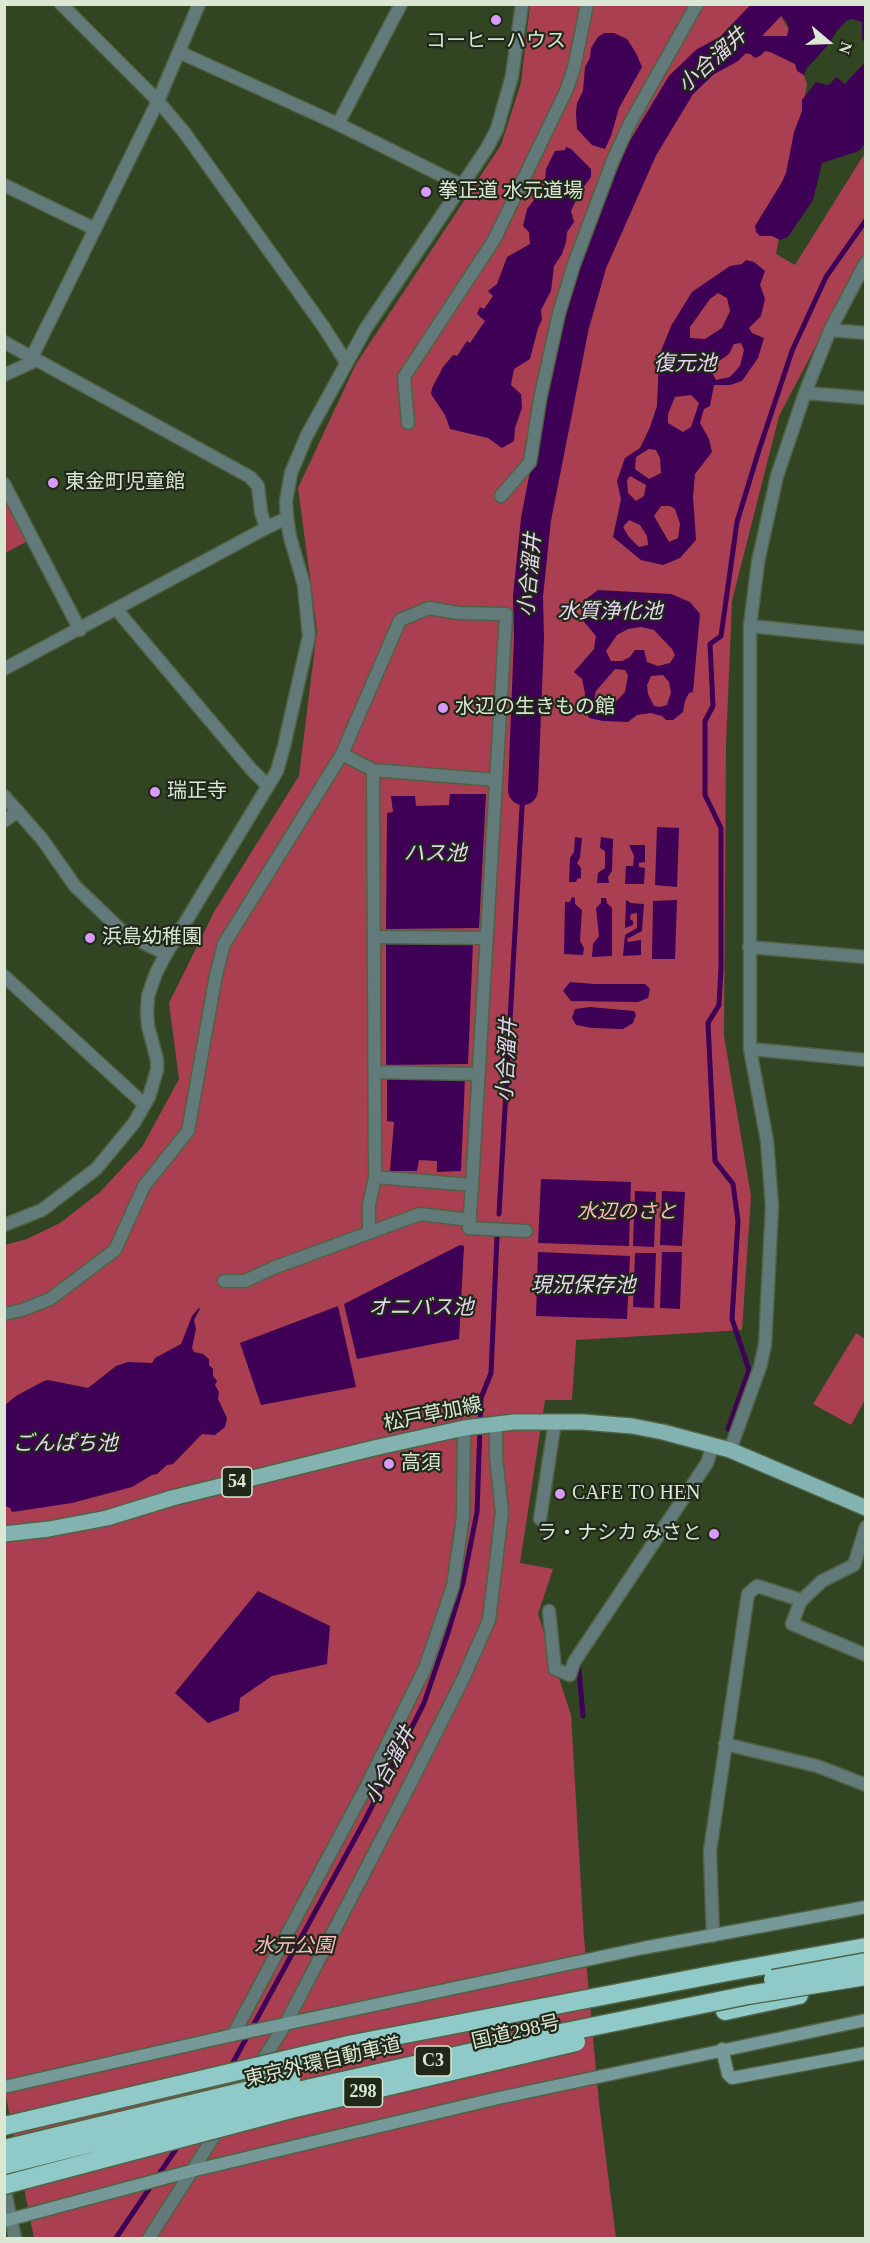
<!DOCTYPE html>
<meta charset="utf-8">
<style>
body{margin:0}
#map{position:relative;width:870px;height:2243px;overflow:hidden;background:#314523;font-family:"Times New Roman",serif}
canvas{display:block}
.frame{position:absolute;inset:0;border:6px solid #dbe7d3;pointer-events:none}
.north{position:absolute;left:798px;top:12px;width:60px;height:60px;-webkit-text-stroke:4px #1f2819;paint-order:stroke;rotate:109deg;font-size:16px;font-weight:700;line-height:24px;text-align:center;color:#dbe7d3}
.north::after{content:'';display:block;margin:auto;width:21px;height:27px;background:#dbe7d3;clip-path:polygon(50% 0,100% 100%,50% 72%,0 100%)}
</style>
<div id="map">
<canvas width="870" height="2243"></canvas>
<div class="frame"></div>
<div class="north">N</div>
</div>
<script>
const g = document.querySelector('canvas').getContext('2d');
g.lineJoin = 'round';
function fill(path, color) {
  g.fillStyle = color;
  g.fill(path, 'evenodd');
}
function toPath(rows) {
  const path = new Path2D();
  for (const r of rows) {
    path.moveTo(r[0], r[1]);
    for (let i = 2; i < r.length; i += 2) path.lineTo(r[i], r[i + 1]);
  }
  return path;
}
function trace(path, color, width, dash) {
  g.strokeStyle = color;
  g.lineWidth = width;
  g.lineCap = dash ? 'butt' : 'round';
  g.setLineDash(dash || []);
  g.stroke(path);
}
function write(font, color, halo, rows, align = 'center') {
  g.font = font + ' "Times New Roman","Noto Sans JP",serif';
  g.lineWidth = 4.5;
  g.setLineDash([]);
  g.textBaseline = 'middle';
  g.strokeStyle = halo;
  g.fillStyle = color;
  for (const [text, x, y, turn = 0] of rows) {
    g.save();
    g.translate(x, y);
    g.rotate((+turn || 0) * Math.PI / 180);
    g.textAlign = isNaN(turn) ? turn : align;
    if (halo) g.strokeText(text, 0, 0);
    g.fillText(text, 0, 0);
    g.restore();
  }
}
fill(toPath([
 [530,5,774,5,788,28,807,84,776,254,795,265,865,153,866,259,843,294,779,416,732,601,726,744,724,1036,751,1196,742,1330,576,1340,572,1400,545,1400,520,1563,553,1569,538,1614,571,1715,584,1938,599,2103,616,2238,34,2238,5,2092,5,1245,27,1239,60,1223,100,1192,142,1147,179,1079,169,1003,214,912,299,776,317,630,298,488,356,364,501,145,521,83],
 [4,497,28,541,5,553,4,553],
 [856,1333,865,1339,865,1400,851,1425,813,1404]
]), '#aa3f51');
fill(toPath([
 [774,5,865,5,865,43,862,39,862,22,852,19,846,21,836,32,829,44,807,68,804,75,797,71,795,64,770,52,765,51,760,56,755,58,750,54,742,53,740,56,732,54,733,44,746,36,787,36,789,28,787,23],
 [604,33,614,33,627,39,636,53,642,67,619,108,611,136,605,149,592,145,577,129,576,113,577,103,583,91,585,67,590,58,591,48,598,37],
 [865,62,865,144,859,151,822,163,813,200,788,237,780,240,772,236,760,236,756,232,755,226,782,182,786,173,794,132,802,111,802,100,816,82,827,85,830,84,836,77,845,84],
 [566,147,571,149,591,169,591,177,581,190,571,211,574,222,567,232,566,242,562,254,554,266,551,291,541,310,542,320,538,328,530,359,514,369,511,385,521,394,522,408,515,428,514,441,502,448,488,438,450,429,445,415,431,394,432,388,443,367,453,355,457,356,467,341,470,343,485,321,477,314,480,307,484,309,493,296,488,291,497,284,507,257,530,244,529,232,523,226,527,209,540,192,544,191,546,169,555,151,565,150],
 [746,260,754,262,765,271,760,285,765,299,761,316,749,328,752,333,764,338,758,358,742,381,730,385,714,385,710,406,704,409,700,423,709,439,712,452,695,474,693,497,696,540,680,558,663,565,641,560,613,537,621,499,617,481,625,458,640,448,650,427,657,406,659,356,671,326,692,292,730,266,742,264],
 [718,293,727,298,730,311,722,328,705,339,690,338,690,327,710,299],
 [741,343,744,350,740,366,730,377,716,380,711,371,719,361,729,354,734,344],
 [691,395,699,403,691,427,683,432,668,423,668,414,675,397],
 [649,449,656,450,660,458,661,473,649,479,635,469,636,457],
 [630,476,646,485,644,496,636,501,628,493,627,480],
 [661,506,670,506,675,509,680,524,678,538,669,542,654,516],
 [629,520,640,525,647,536,648,545,639,547,629,537,623,527],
 [598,590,671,594,690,602,700,614,693,692,689,693,685,701,683,712,673,720,666,720,662,716,651,713,637,715,628,722,603,721,589,718,584,704,585,693,582,679,574,672,594,649,596,636,580,617,586,599],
 [641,627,654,630,672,649,675,655,670,663,658,666,647,662,644,650,635,650,630,657,622,661,611,661,606,651,617,635,628,629],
 [615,669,625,670,628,675,625,692,607,711,599,708,594,701,596,691],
 [663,675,669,682,671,692,667,705,660,707,654,706,648,694,647,685,651,676],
 [450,794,486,794,479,928,386,929,387,813,393,812,391,796,415,796,416,806,449,805],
 [657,827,679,828,677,887,655,885],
 [575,837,582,838,580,858,577,863,581,868,581,878,577,879,576,882,569,882,570,858,574,852],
 [601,837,613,839,612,871,608,877,609,883,597,883,598,873,605,868,605,851,600,848],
 [629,845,645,845,645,862,639,863,639,867,645,868,644,884,625,884,626,866,633,866,634,856],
 [572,897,575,898,575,904,582,910,580,941,584,948,583,955,564,954,565,902,570,902],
 [601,898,606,898,607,903,612,908,612,956,592,957,593,944,599,936,596,908,601,903],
 [626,900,631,903,644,904,642,931,627,939,628,942,641,940,641,955,623,956,625,935,637,928,637,913,631,914,630,919,633,921,633,925,625,928],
 [677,900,675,959,652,959,653,901],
 [386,942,473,942,468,1064,386,1065],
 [570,982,594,984,645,984,650,989,648,998,638,1002,571,1001,563,991],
 [590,1007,634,1011,636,1015,633,1023,623,1029,592,1028,576,1025,572,1018,575,1009],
 [387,1077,465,1077,461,1171,437,1172,437,1161,419,1160,417,1171,390,1171,394,1122,387,1121],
 [541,1179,631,1182,629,1246,538,1243],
 [635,1191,656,1192,654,1247,633,1246],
 [662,1191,685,1192,682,1246,660,1245],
 [460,1245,464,1246,459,1339,357,1359,344,1304],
 [538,1252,630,1256,627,1319,536,1316],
 [662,1252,682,1252,680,1309,660,1308],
 [635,1253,656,1253,654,1308,633,1307],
 [338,1306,356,1387,261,1405,240,1343],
 [199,1308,200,1309,194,1320,196,1329,192,1348,194,1352,203,1354,209,1359,209,1365,213,1369,213,1376,217,1381,215,1385,219,1392,218,1399,227,1418,225,1427,215,1435,202,1434,173,1464,167,1465,157,1474,152,1475,132,1487,72,1503,19,1511,12,1512,10,1508,5,1506,5,1405,16,1396,44,1381,48,1380,88,1388,116,1366,128,1362,152,1363,155,1358,181,1344,192,1316],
 [258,1591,330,1626,327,1664,272,1676,240,1698,239,1711,208,1723,175,1693]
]), '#3e0155');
trace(toPath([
 [499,1214,523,790],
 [728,1429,749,1370,732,1319,738,1221,733,1184,715,1161,711,1085,708,1023,719,1005,721,967,721,828,705,795,705,721,713,706,710,644,721,636,737,522,759,450,792,351,826,277,866,220],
 [579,1670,583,1716],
 [230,2068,364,1822,424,1703,447,1636,463,1583,477,1512,481,1398,491,1373,497,1237],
 [116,2238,180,2143]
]), '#3e0155', 5);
trace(toPath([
 [523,790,529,638,528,596,536,519,574,326,592,263,643,148,681,85,705,62,729,49,772,4]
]), '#3e0155', 30);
const street = toPath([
 [61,4,158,101,184,132,323,326,346,362],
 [179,52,338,124,461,185],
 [338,124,401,4],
 [4,185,95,229],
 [830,330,866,333],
 [4,342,250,477,258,486,261,512,266,528],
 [32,357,158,101,199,4],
 [4,375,37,360],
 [805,393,866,398],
 [408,423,404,377,494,240,566,91,574,68,587,4],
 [4,484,80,630],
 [501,496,530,462,540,399,559,313,574,264,613,160,629,125,697,4],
 [429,608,458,613,506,614,472,1185,375,1177,373,770,342,754,400,620,429,608],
 [116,609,251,769,268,786],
 [750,626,866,638],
 [4,669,266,528,287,518],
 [373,770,496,780],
 [4,796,42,839,75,886,124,933,166,954],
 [4,821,18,811],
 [374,937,487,938],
 [749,947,866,957],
 [4,976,144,1104],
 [750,1049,866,1060],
 [375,1072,479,1074],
 [472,1185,469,1228,526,1231],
 [4,1225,42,1210,96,1169,134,1123,149,1097,157,1070,157,1060,148,1026,147,1012,148,996,156,973,166,954,268,786,277,771,284,746,309,636,304,585,290,537,287,518,286,501,291,473,307,435,366,328,487,148,497,129,512,76,522,4],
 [369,1233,369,1205,375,1177],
 [224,1281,245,1281,273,1268,420,1214,470,1220],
 [4,1314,22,1310,50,1299,115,1250,144,1186,188,1131,216,975,224,944,342,754],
 [730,1450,760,1367,765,1345,772,1206,767,1141,750,1049,750,626,758,562,777,476,805,393,830,330,866,262],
 [540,1519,555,1421],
 [800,1602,822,1581,854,1565,866,1527],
 [549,1611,555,1669,570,1675,574,1662,707,1463,713,1445],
 [725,1744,817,1766,866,1785],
 [713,1936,710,1851,748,1594,757,1586,801,1600,792,1624,866,1655],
 [233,2035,366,1787,425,1668,453,1586,463,1517,464,1428],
 [241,2094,285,2025,405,1794,463,1679,489,1620,502,1512,496,1457,496,1423],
 [4,2187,15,2238],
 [149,2238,220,2127]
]);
const secondary = toPath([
 [722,2049,728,2074,732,2078,866,2053],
 [4,2087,233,2035,643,1948,866,1907],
 [4,2221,191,2171,494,2099,866,2020]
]);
const primary = toPath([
 [4,1534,49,1529,107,1518,172,1498,374,1448,464,1428,514,1422,583,1422,632,1426,663,1432,730,1450,866,1508]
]);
const highway = toPath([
 [722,1973,866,1947],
 [725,2011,799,1995]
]);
trace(street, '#506243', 15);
trace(secondary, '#506243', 15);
trace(primary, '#506243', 18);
trace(highway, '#506243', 21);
trace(street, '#627a79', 12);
trace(secondary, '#759a99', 12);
trace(primary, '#83b3b1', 15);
trace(highway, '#90cac8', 18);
const highwayBridge = toPath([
 [773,1979,866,1962],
 [4,2126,353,2044,722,1973],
 [4,2149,291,2080],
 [4,2165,311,2088,536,2038,748,1995,866,1976],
 [4,2185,291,2109,576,2042]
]);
trace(highwayBridge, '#506243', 21, []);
trace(highwayBridge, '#90cac8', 18);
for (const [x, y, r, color] of [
 [496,20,6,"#d89bf8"],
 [426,192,6,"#d89bf8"],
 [53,483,6,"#d89bf8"],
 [443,708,6,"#d89bf8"],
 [155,792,6,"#d89bf8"],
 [90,938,6,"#d89bf8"],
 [389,1464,6,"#d89bf8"],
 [560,1494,6,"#d89bf8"],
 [714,1534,6,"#d89bf8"]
]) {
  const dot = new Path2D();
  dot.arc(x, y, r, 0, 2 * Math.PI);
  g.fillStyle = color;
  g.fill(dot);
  trace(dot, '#1f2819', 2);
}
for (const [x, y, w] of [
 [237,1482,30],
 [433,2061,36],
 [363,2092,39]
]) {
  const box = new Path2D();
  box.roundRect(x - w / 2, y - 15, w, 30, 4.5);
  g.fillStyle = '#1f2819';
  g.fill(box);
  trace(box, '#dbe7d3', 1.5);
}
write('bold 18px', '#dbe7d3', null, [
 ["54",237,1482],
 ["C3",433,2061],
 ["298",363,2092]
]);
write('20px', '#dbe7d3', '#1f2819', [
 ["コーヒーハウス",496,42,"center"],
 ["拳正道 水元道場",438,192],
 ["東金町児童館",65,483],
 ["水辺の生きもの館",455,708],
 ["瑞正寺",167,792],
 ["浜島幼稚園",102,938],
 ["高須",401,1464],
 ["CAFE TO HEN",572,1494],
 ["ラ・ナシカ みさと",702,1534,"right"]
], 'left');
write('italic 20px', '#febabf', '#1f2819', [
 ["水辺のさと",627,1213],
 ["水元公園",294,1947]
]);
write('20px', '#dbe7d3', '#1f2819', [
 ["松戸草加線",433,1415,-12],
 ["国道298号",516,2033,-13],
 ["東京外環自動車道",323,2063,-13]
]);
write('italic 21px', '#e6d5f0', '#1f2819', [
 ["小合溜井",713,61,-42],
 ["復元池",685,364],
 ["小合溜井",531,575,-85],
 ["水質浄化池",610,612],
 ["ハス池",435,854],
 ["小合溜井",508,1060,-87],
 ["現況保存池",583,1286],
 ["オニバス池",421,1308],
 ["ごんぱち池",65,1444],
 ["小合溜井",391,1766,-62]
]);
</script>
